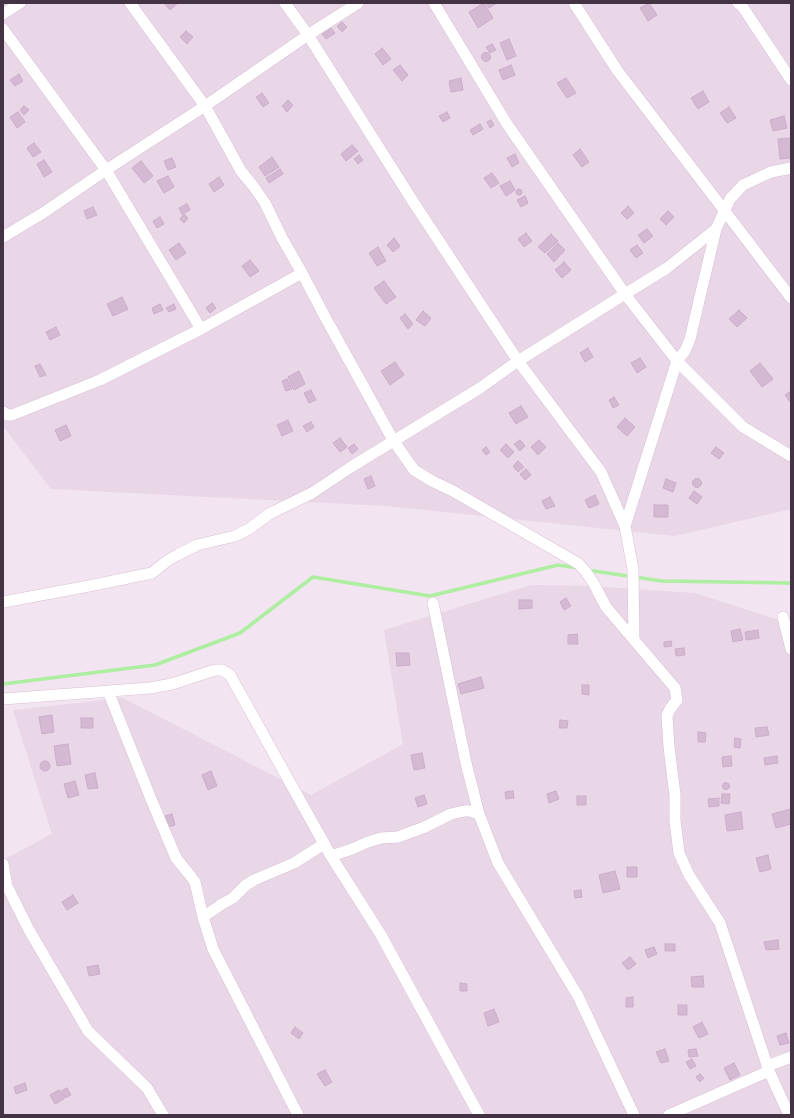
<!DOCTYPE html>
<style>
body{margin:0}
#map{position:relative;width:794px;height:1118px;overflow:hidden;background:#f2e4f0;font-family:"Golos Text",sans-serif}
canvas{display:block}
.frame{position:absolute;inset:0;border:4px solid #443443;pointer-events:none}
</style>
<div id="map">
<canvas width="794" height="1118"></canvas>
<div class="frame"></div>
</div>
<script>
const g = document.querySelector('canvas').getContext('2d');
g.lineJoin = 'round';
function fill(path, color) {
  g.fillStyle = color;
  g.fill(path, 'evenodd');
}
function toPath(rows) {
  const path = new Path2D();
  for (const r of rows) {
    if (r.length === 3) {
      path.moveTo(r[0] + r[2], r[1]);
      path.arc(r[0], r[1], r[2], 0, 2 * Math.PI);
      continue;
    }
    path.moveTo(r[0], r[1]);
    for (let i = 2; i < r.length; i += 2) path.lineTo(r[i], r[i + 1]);
  }
  return path;
}
function trace(path, color, width, dash) {
  g.strokeStyle = color;
  g.lineWidth = width;
  g.lineCap = dash ? 'butt' : 'round';
  g.setLineDash(dash || []);
  g.stroke(path);
}
fill(toPath([
 [3,3,791,3,791,509,675,536,387,506,51,489,3,426],
 [531,585,588,586,695,593,791,624,791,1115,3,1115,3,860,52,834,13,710,123,698,311,795,403,744,384,630]
]), '#e9d6e7');
trace(toPath([
 [587,570,662,581,791,583],
 [3,684,155,665,240,633,313,577,430,596,558,565,579,568]
]), '#adeea1', 3.5);
const building = toPath([
 [164,3,178,3,170,10,164,3],
 [484,3,493,18,478,28,469,12,484,3],
 [486,3,497,3,489,8,486,3],
 [649,3,657,15,648,21,640,8,649,3],
 [342,22,347,27,342,32,337,26,342,22],
 [331,28,335,33,326,39,322,34,331,28],
 [186,31,193,37,187,44,180,37,186,31],
 [509,39,516,56,507,60,500,43,509,39],
 [492,44,496,50,490,53,486,47,492,44],
 [382,48,391,59,383,65,375,54,382,48],
 [486,57,4.5],
 [400,65,408,75,402,81,393,70,400,65],
 [511,65,515,75,503,80,499,70,511,65],
 [19,74,23,81,15,86,10,80,19,74],
 [461,78,463,90,451,92,449,81,461,78],
 [566,78,576,93,567,98,557,83,566,78],
 [703,91,709,102,698,109,691,98,703,91],
 [262,93,269,103,263,107,256,97,262,93],
 [288,100,293,105,287,112,282,106,288,100],
 [24,106,29,110,24,115,20,110,24,106],
 [729,107,736,118,727,123,720,113,729,107],
 [18,112,25,122,17,128,10,117,18,112],
 [447,112,450,118,443,122,439,116,447,112],
 [784,116,787,128,773,131,770,120,784,116],
 [491,120,494,125,490,128,487,122,491,120],
 [480,124,483,129,473,135,470,130,480,124],
 [791,138,791,158,780,159,778,139,791,138],
 [34,143,41,152,33,157,27,148,34,143],
 [352,145,358,151,346,161,341,154,352,145],
 [580,149,589,162,582,167,573,155,580,149],
 [515,154,519,163,512,167,507,158,515,154],
 [359,155,363,160,358,164,354,159,359,155],
 [272,157,279,167,265,176,259,167,272,157],
 [172,158,176,167,168,170,164,161,172,158],
 [44,160,52,172,44,177,37,164,44,160],
 [141,161,153,176,144,183,132,168,141,161],
 [280,169,283,174,269,183,266,178,280,169],
 [492,173,499,183,491,188,484,178,492,173],
 [168,176,174,187,164,193,157,181,168,176],
 [219,177,224,185,214,192,209,184,219,177],
 [510,181,515,190,506,196,500,186,510,181],
 [519,192,3],
 [525,196,528,203,521,207,517,200,525,196],
 [187,204,190,210,182,214,179,208,187,204],
 [628,206,634,213,627,219,621,213,628,206],
 [93,207,97,215,87,219,84,211,93,207],
 [668,211,674,217,666,225,660,219,668,211],
 [184,214,188,218,184,223,180,219,184,214],
 [160,217,164,224,157,228,153,221,160,217],
 [647,229,653,236,644,243,638,235,647,229],
 [526,233,532,241,524,247,518,239,526,233],
 [551,234,558,241,545,253,538,247,551,234],
 [394,238,400,246,393,252,387,245,394,238],
 [179,243,186,253,176,260,169,250,179,243],
 [558,243,565,250,554,262,547,254,558,243],
 [637,245,643,253,636,258,630,250,637,245],
 [378,247,386,261,377,266,369,253,378,247],
 [250,260,259,271,250,277,242,266,250,260],
 [564,262,571,270,562,278,555,270,564,262],
 [384,281,396,297,386,304,374,288,384,281],
 [122,297,128,309,113,316,107,304,122,297],
 [212,303,216,308,210,313,206,308,212,303],
 [160,304,163,310,154,314,152,308,160,304],
 [174,304,176,309,169,312,166,308,174,304],
 [739,310,747,318,737,327,729,319,739,310],
 [423,311,431,318,425,326,416,320,423,311],
 [405,314,413,324,408,329,400,318,405,314],
 [56,327,60,335,50,340,46,332,56,327],
 [588,348,593,357,585,362,580,353,588,348],
 [640,358,646,367,637,373,631,363,640,358],
 [395,362,404,375,390,385,381,371,395,362],
 [760,363,773,379,762,387,750,371,760,363],
 [40,364,46,375,40,377,35,366,40,364],
 [299,371,305,384,294,390,288,377,299,371],
 [287,379,292,389,286,391,282,381,287,379],
 [311,390,316,400,309,403,304,393,311,390],
 [791,391,791,403,785,395,791,391],
 [614,397,619,405,613,408,609,400,614,397],
 [521,406,528,417,516,424,509,413,521,406],
 [625,418,635,427,627,436,617,427,625,418],
 [288,420,293,431,282,436,277,425,288,420],
 [311,422,314,427,307,432,303,426,311,422],
 [66,425,71,436,60,441,55,430,66,425],
 [340,438,347,447,340,452,333,443,340,438],
 [520,440,525,446,520,451,514,444,520,440],
 [539,440,546,447,538,455,531,447,539,440],
 [354,444,358,449,352,454,348,448,354,444],
 [506,444,514,452,508,458,500,450,506,444],
 [486,447,490,452,486,455,482,450,486,447],
 [716,447,724,453,719,459,711,453,716,447],
 [518,461,524,467,518,472,513,466,518,461],
 [526,469,531,475,525,480,520,474,526,469],
 [371,476,375,486,368,489,364,479,371,476],
 [697,483,4.5],
 [666,479,676,483,673,492,663,488,666,479],
 [694,491,702,497,697,504,689,498,694,491],
 [595,495,599,504,589,508,585,500,595,495],
 [550,497,555,506,546,509,542,501,550,497],
 [654,505,668,505,668,517,654,517,654,505],
 [566,598,571,606,564,610,560,602,566,598],
 [519,600,532,600,532,608,519,609,519,600],
 [740,629,743,640,733,642,731,631,740,629],
 [758,630,759,638,746,640,745,632,758,630],
 [577,634,578,644,568,644,568,635,577,634],
 [671,641,672,646,664,647,664,642,671,641],
 [684,648,685,655,676,656,675,649,684,648],
 [396,653,409,653,410,665,397,666,396,653],
 [481,677,484,688,461,694,458,684,481,677],
 [582,685,589,685,589,695,582,694,582,685],
 [52,715,54,732,42,734,39,717,52,715],
 [81,718,93,718,93,728,81,728,81,718],
 [560,720,568,721,567,728,559,728,560,720],
 [767,727,769,735,756,737,755,728,767,727],
 [698,732,706,733,705,742,698,742,698,732],
 [735,738,741,739,740,748,734,747,735,738],
 [68,744,71,764,57,766,54,746,68,744],
 [422,753,425,768,414,770,411,755,422,753],
 [731,756,732,766,723,767,722,757,731,756],
 [777,756,778,763,765,765,764,758,777,756],
 [45,766,5],
 [211,771,217,786,208,790,202,775,211,771],
 [95,773,98,788,88,789,85,775,95,773],
 [75,781,79,795,68,798,64,784,75,781],
 [726,786,3.5],
 [513,791,514,798,506,799,505,792,513,791],
 [556,791,559,799,549,803,547,794,556,791],
 [722,794,730,794,729,804,721,803,722,794],
 [424,795,427,804,418,807,415,798,424,795],
 [577,796,586,796,586,805,577,805,577,796],
 [719,798,719,806,709,807,708,799,719,798],
 [791,809,791,824,776,828,772,814,791,809],
 [741,812,743,829,727,831,725,815,741,812],
 [172,814,175,825,168,827,165,816,172,814],
 [768,855,771,869,760,872,756,858,768,855],
 [627,867,637,867,637,877,627,877,627,867],
 [615,871,620,889,603,893,599,875,615,871],
 [581,890,582,897,575,898,574,891,581,890],
 [73,895,78,903,67,910,62,902,73,895],
 [778,940,779,949,766,950,764,942,778,940],
 [665,944,675,944,675,951,665,951,665,944],
 [654,947,657,954,648,958,645,950,654,947],
 [630,957,636,964,628,970,622,963,630,957],
 [98,965,100,974,89,976,87,967,98,965],
 [703,976,704,987,692,987,691,977,703,976],
 [460,983,467,984,467,991,460,991,460,983],
 [633,997,633,1007,626,1007,626,998,633,997],
 [678,1005,687,1005,687,1015,678,1015,678,1005],
 [494,1009,499,1022,488,1026,484,1013,494,1009],
 [702,1022,708,1034,699,1038,693,1027,702,1022],
 [295,1027,303,1033,299,1039,291,1033,295,1027],
 [786,1033,789,1043,780,1045,777,1036,786,1033],
 [665,1049,669,1061,661,1063,656,1052,665,1049],
 [696,1049,698,1056,689,1057,688,1050,696,1049],
 [692,1059,696,1066,690,1069,686,1062,692,1059],
 [734,1063,740,1075,730,1080,724,1068,734,1063],
 [325,1070,332,1082,325,1086,317,1074,325,1070],
 [700,1074,704,1078,700,1082,696,1077,700,1074],
 [25,1083,27,1090,16,1094,14,1087,25,1083],
 [67,1088,71,1095,65,1098,61,1091,67,1088],
 [59,1090,64,1099,55,1104,50,1095,59,1090]
]);
fill(building, '#d3bad2');
trace(building, '#cdadcc', 1);
const minor = toPath([
 [130,3,205,106,241,171,254,187,265,203,282,238,302,273,324,315,393,440,414,470,432,481,453,491,579,564,586,572,594,584,606,607,675,688,677,700,670,709,667,716,669,747,675,795,675,821,679,853,689,875,720,923,769,1071,789,1115],
 [285,3,308,35,412,200,518,361,601,472,625,526,633,569,634,640],
 [434,3,507,124,625,294,677,361,625,526],
 [574,3,617,70,791,298],
 [738,3,742,6,791,80],
 [3,14,20,3],
 [3,29,106,170,201,329],
 [716,229,690,339,685,351,677,361,743,427,791,456],
 [3,237,43,213,106,170,205,106,308,35,358,3],
 [3,412,7,415,12,415,100,380,201,329,302,273],
 [3,602,89,586,152,573,167,561,179,554,197,545,235,536,249,529,269,514,312,493,351,467,480,388,518,361,625,294,667,268,716,229,730,199,743,185,771,172,791,168],
 [433,603,466,763,479,814,498,863,578,996,634,1115],
 [783,617,791,649],
 [108,691,151,799,176,858,189,874,195,882,203,917,213,949,298,1115],
 [3,699,150,688,172,684,215,670,222,670,230,675,331,856,381,935,479,1115],
 [331,856,352,849,368,842,381,838,398,837,425,827,451,814,464,811,470,811,479,814],
 [3,864,7,886,29,930,88,1031,147,1088,163,1115],
 [203,917,222,904,233,898,246,885,254,880,294,863,324,844],
 [767,1066,791,1057],
 [669,1115,769,1071]
]);
trace(minor, '#d8c1d5', 12);
trace(minor, '#fff', 11);
</script>
